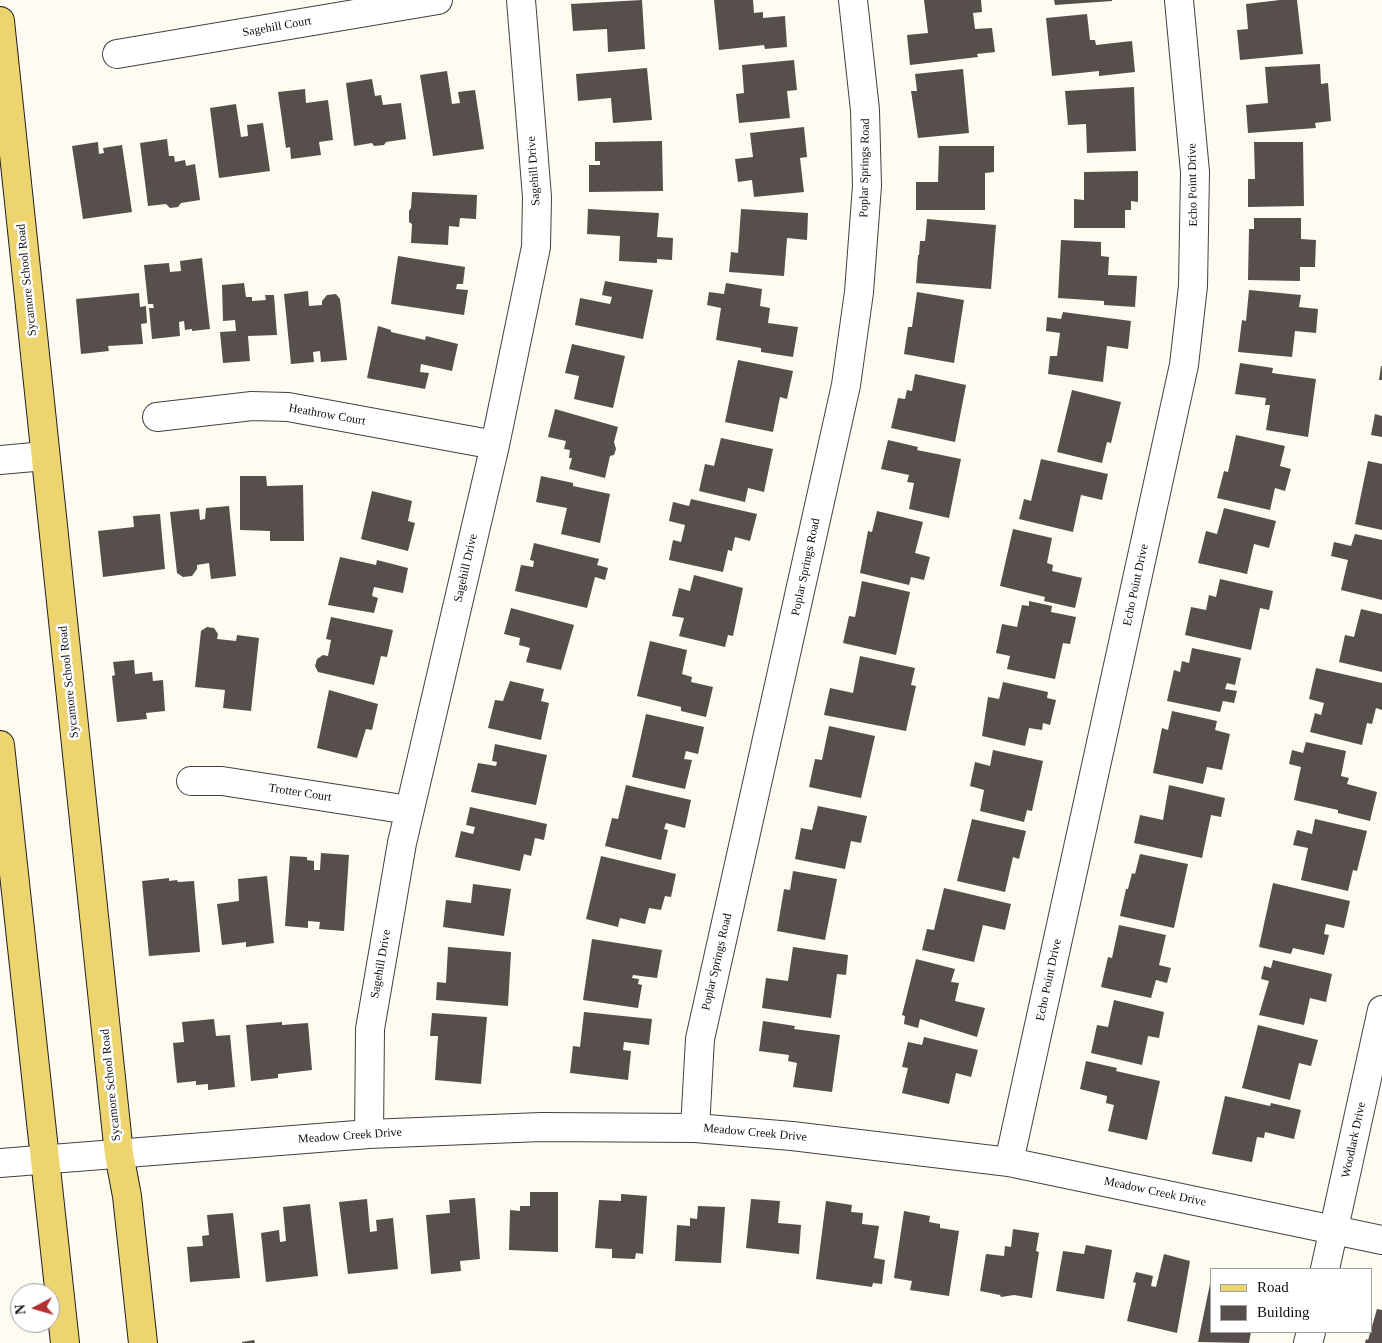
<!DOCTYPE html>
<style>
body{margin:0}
#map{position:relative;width:1382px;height:1343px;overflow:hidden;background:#fefcf0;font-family:"Times New Roman",serif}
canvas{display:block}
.legend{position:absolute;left:1210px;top:1268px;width:162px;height:65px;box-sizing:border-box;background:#fff;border:1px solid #9f9f9f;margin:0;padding:6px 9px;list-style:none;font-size:15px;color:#0e0e0e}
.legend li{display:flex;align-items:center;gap:10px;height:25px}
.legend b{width:25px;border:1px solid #9f9f9f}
.north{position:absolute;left:10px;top:1283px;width:50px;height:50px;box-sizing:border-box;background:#fff;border:1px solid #9f9f9f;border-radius:50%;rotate:264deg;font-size:14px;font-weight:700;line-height:20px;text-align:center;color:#0e0e0e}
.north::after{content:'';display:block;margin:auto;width:18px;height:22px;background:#b43031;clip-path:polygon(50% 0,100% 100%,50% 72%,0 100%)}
</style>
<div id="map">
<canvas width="1382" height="1343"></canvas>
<ul class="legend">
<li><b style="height:6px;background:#eed46f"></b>Road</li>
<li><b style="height:14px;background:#564f4b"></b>Building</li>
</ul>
<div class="north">N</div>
</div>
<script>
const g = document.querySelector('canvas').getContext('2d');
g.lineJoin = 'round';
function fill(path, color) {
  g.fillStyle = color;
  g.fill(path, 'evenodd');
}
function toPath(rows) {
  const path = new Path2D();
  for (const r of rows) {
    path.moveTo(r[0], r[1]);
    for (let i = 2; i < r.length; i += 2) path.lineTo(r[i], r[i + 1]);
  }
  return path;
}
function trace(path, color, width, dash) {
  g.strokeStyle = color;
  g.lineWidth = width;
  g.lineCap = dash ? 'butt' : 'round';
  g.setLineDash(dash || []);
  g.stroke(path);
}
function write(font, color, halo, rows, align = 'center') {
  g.font = font + ' "Times New Roman",serif';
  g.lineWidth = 5;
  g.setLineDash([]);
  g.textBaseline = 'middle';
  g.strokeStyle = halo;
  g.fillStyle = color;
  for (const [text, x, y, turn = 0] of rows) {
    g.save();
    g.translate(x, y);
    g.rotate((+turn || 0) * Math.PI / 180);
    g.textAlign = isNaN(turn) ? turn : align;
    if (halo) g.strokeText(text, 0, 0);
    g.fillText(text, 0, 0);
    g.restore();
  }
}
fill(toPath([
 [642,0,645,49,608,52,607,29,573,31,571,4],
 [714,0,753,0,754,13,763,12,763,18,785,16,787,47,765,49,764,45,719,50],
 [924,0,981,0,982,12,973,13,975,29,992,28,995,52,977,54,978,57,910,65,907,35,928,33],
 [1054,0,1112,0,1112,1,1055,5],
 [1280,0,1297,0,1303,54,1240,60,1237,30,1248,29,1246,4],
 [1087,14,1090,40,1095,40,1096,45,1132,41,1135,72,1099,76,1099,71,1052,76,1046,18],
 [794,60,797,90,787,91,790,118,739,123,736,94,744,93,742,65],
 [1320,64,1321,84,1328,83,1331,121,1315,123,1316,128,1248,133,1246,105,1268,103,1265,67],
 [647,68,652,120,613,123,611,98,578,101,576,74],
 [963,69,969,133,918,138,911,91,917,91,915,74],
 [447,71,452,104,460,103,458,92,475,90,484,149,433,156,420,75],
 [372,79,375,96,381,95,383,105,401,103,406,139,386,142,384,145,374,146,372,143,354,146,346,83],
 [1134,87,1136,151,1087,153,1086,124,1068,125,1065,91],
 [305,89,306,103,328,100,333,140,319,142,321,155,291,159,290,147,286,148,278,92],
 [236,104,241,137,248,136,247,125,263,123,270,171,219,178,210,108],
 [804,127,807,157,800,158,804,192,754,197,752,180,738,182,735,159,753,157,750,133],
 [167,139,169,156,174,156,175,162,185,160,186,166,195,164,200,200,181,203,178,207,170,208,166,204,148,206,140,143],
 [662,141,663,191,589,192,589,165,600,165,600,161,595,161,595,142],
 [98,142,99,154,104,153,103,148,122,145,132,212,83,219,72,146],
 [1254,142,1303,142,1304,206,1248,207,1248,179,1255,179],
 [939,146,994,146,994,172,985,173,985,210,916,210,916,182,938,182],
 [1138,171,1138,202,1131,201,1131,210,1125,210,1125,228,1074,228,1074,199,1084,200,1084,172],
 [412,192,477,195,476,219,460,218,459,227,449,226,448,245,411,243,412,224,409,222,409,211,411,208],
 [588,209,659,213,657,237,673,238,672,260,657,259,657,263,619,261,620,236,587,234],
 [741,209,808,213,807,240,787,238,784,276,729,272,731,252,738,253],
 [1254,218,1301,218,1301,239,1316,240,1315,267,1300,267,1300,281,1248,280,1249,229,1254,229],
 [927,219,996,225,991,289,916,283,918,255,919,255,920,241,925,241],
 [1061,240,1101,242,1101,256,1109,257,1108,275,1137,276,1135,307,1104,305,1104,301,1058,298],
 [398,256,465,267,463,284,457,284,456,289,468,290,464,315,391,304],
 [202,258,210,329,192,331,192,329,185,330,184,321,179,322,180,336,152,339,149,308,154,308,153,304,148,304,144,265,169,263,170,272,181,271,180,261],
 [605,281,653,290,643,339,575,325,580,298,610,304,612,297,602,295],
 [244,283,246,297,252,297,252,301,266,300,265,295,274,295,277,335,248,336,250,361,223,363,220,332,236,331,235,320,223,321,222,285],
 [726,283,762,289,760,306,770,308,768,323,798,327,793,357,761,352,761,348,716,340,721,308,707,305,709,292,724,294],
 [1249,290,1301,295,1299,307,1318,309,1316,333,1295,331,1292,357,1238,352,1242,320,1246,321],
 [308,291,309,306,322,305,322,301,327,295,336,294,340,299,347,360,321,362,320,351,313,352,314,362,291,364,284,294],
 [917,292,964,300,954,363,904,354,908,327,912,327],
 [139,293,140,307,146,306,147,323,141,324,143,344,108,346,109,351,81,354,76,299],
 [1063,312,1131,321,1128,349,1107,346,1103,382,1048,374,1050,356,1057,356,1060,333,1046,331,1047,317,1061,319],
 [378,326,391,330,391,332,425,340,426,336,458,344,452,371,421,364,420,372,429,373,425,389,367,378],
 [572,344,625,356,613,408,574,399,579,376,565,373],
 [738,360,793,371,787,399,780,397,773,432,725,422],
 [1240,363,1273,368,1272,373,1316,379,1308,437,1266,430,1270,405,1265,405,1266,398,1235,394],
 [1381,366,1382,366,1382,380,1379,380],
 [915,374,966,385,955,442,891,428,898,398,905,399,907,390,912,391],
 [1072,390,1121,402,1111,443,1107,442,1102,463,1057,452],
 [555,409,618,427,614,442,616,449,614,455,610,456,605,478,569,469,572,458,569,458,570,450,564,449,566,441,548,437],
 [1375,414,1382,416,1382,437,1371,435],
 [1236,435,1285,446,1280,466,1291,469,1285,491,1275,488,1270,510,1217,498,1224,471,1228,472],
 [721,438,773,449,764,492,748,488,745,502,699,491,705,464,714,466],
 [888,440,918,447,917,450,961,459,949,518,909,509,914,483,907,482,909,475,881,469],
 [1041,459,1108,474,1102,500,1081,495,1073,532,1019,519,1024,499,1031,501],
 [1368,461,1382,464,1382,530,1355,524],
 [240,476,266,476,267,486,303,485,304,541,270,541,270,531,240,530],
 [541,476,573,483,573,486,610,494,600,543,561,534,567,508,536,502],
 [372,491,412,501,408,521,415,523,408,551,361,539],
 [691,499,757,514,750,541,735,537,732,551,728,550,723,572,669,560,673,540,681,542,685,525,669,521,673,502,689,506],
 [229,506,236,576,211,579,209,563,197,565,197,569,192,576,183,577,177,573,170,512,199,509,200,520,205,519,206,508],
 [1224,508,1276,521,1269,548,1254,544,1247,574,1198,563,1206,531,1217,534],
 [877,511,923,522,915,553,930,557,924,580,911,577,909,585,860,573,868,531,872,532],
 [160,514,165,569,103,577,98,531,134,527,133,516],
 [1013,529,1052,538,1047,563,1053,565,1052,571,1082,578,1075,608,1044,601,1045,597,1000,586],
 [1355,534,1382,540,1382,600,1341,590,1348,560,1331,556,1334,542,1351,546],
 [534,543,599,559,597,565,608,568,605,580,595,577,587,608,515,591,521,565,533,567,534,561,530,560],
 [340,557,376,565,377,560,408,568,403,593,374,587,372,596,378,598,374,613,328,605],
 [694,575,743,588,733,636,728,635,725,647,679,636,684,618,672,616,679,588,690,591],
 [1220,579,1273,591,1269,610,1260,608,1251,650,1185,635,1191,607,1206,610,1209,595,1216,597],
 [862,581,910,592,896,655,843,643,849,616,855,617],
 [1029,601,1052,606,1051,612,1076,617,1070,644,1063,643,1055,679,1007,669,1010,656,996,653,1002,624,1017,627,1022,605,1029,606],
 [511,608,574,625,561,670,526,662,530,648,519,645,520,638,504,634],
 [1361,609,1382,614,1382,672,1339,662,1345,635,1354,637],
 [331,617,393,630,387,657,381,656,374,685,318,672,315,666,317,659,323,655,328,656,331,640,326,639],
 [207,627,214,628,218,634,217,639,236,641,237,635,259,638,251,711,223,708,225,690,195,687,201,631],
 [650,641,687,650,682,674,692,677,691,682,713,687,706,717,681,711,681,707,637,696],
 [1192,648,1241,658,1235,685,1227,683,1225,689,1237,691,1234,703,1223,701,1220,712,1167,701,1174,670,1180,672,1182,661,1189,663],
 [860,656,915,668,911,685,916,686,906,731,824,715,830,688,853,693],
 [134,660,135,674,152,672,153,681,163,680,165,711,146,713,147,719,117,722,112,676,115,675,113,662],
 [1316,668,1382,683,1382,710,1376,708,1372,724,1367,723,1362,745,1310,732,1315,713,1321,715,1324,703,1309,699],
 [510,681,544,689,541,701,549,703,541,740,488,728,495,700,503,701],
 [1003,682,1048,692,1047,698,1056,700,1050,725,1043,723,1042,730,1029,728,1025,746,982,736,988,697,999,699],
 [329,690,378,704,372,730,366,729,357,758,317,748],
 [1172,711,1217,721,1215,730,1230,734,1222,770,1207,767,1203,784,1153,773,1162,728,1168,730],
 [646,714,704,727,698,754,686,751,684,759,692,760,685,789,632,777],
 [829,726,875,736,861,798,809,787,815,759,822,760],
 [1306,742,1346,751,1341,776,1349,778,1347,784,1377,792,1370,821,1338,813,1338,810,1294,800,1301,767,1289,764,1292,750,1303,753],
 [495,744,547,755,536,805,471,792,478,763,496,766,497,762,492,761],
 [993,750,1043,761,1032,811,1027,810,1024,822,980,811,984,790,970,786,975,762,990,766],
 [626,785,691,800,685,828,666,823,664,829,668,830,661,860,605,846,612,818,618,819],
 [1169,785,1225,798,1221,817,1211,815,1202,858,1134,843,1140,815,1163,820],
 [818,806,867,816,861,843,851,841,845,869,795,859,801,828,812,830],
 [470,807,547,824,544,840,535,838,531,856,524,854,520,871,455,857,461,831,473,834,475,827,466,825],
 [972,819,1026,831,1019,859,1013,857,1005,892,957,881],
 [1315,819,1367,831,1357,871,1353,870,1348,891,1301,880,1308,848,1293,845,1297,830,1312,834],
 [321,853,349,855,344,931,319,929,320,922,308,921,308,928,285,926,290,856,307,857,307,860,314,861,314,870,320,870],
 [1140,854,1188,864,1174,928,1120,916,1126,889,1128,889,1132,873,1135,874],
 [601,856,676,874,671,897,665,896,661,910,649,908,645,924,620,918,618,927,586,919],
 [793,871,837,879,825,940,777,931,784,889,790,890],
 [267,876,274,943,246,947,246,942,222,945,217,904,239,901,238,879],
 [169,878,169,881,177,880,178,882,194,881,200,952,149,956,142,881],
 [1273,883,1350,901,1344,928,1326,924,1324,934,1329,935,1324,955,1293,948,1291,954,1259,947],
 [473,884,511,889,504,936,443,927,446,900,471,903],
 [944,888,1011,904,1005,930,983,925,974,962,922,950,927,929,934,930],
 [1119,925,1166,935,1159,965,1171,968,1167,983,1156,980,1151,998,1101,987,1108,957,1112,958],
 [592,939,662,950,657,978,633,975,632,978,639,979,638,984,642,985,638,1008,583,1000],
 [448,947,511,952,508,1006,436,1000,437,982,446,983],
 [793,947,848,955,846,975,837,974,831,1018,762,1008,766,978,788,981],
 [916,959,955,969,951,982,959,983,955,1001,985,1008,977,1037,920,1019,918,1028,904,1024,905,1016,902,1015],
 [1273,960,1332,974,1326,1002,1310,998,1304,1025,1259,1015,1269,981,1261,979,1264,966,1271,968],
 [1114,1000,1164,1012,1159,1038,1148,1036,1142,1065,1091,1053,1097,1025,1108,1027],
 [584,1012,652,1019,649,1045,624,1042,623,1050,631,1051,628,1080,570,1073,573,1046,580,1047],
 [432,1013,487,1017,481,1084,435,1080,438,1036,430,1036],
 [214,1019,216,1036,230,1035,235,1087,208,1090,208,1084,196,1085,196,1081,177,1083,173,1043,184,1042,182,1022],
 [763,1021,795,1026,794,1029,840,1035,832,1092,793,1087,797,1063,788,1061,789,1055,759,1051],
 [282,1022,282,1025,308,1023,312,1070,278,1074,278,1078,251,1081,246,1025],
 [1258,1025,1318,1040,1311,1066,1299,1063,1290,1100,1242,1088],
 [924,1037,978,1050,971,1077,956,1073,949,1104,902,1093,908,1068,902,1067,908,1042,922,1045],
 [1086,1061,1117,1068,1116,1071,1160,1081,1147,1140,1108,1131,1114,1105,1106,1103,1107,1096,1080,1089],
 [1225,1096,1270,1106,1271,1103,1301,1110,1294,1139,1265,1132,1264,1138,1257,1137,1252,1162,1212,1154],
 [530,1192,558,1192,558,1252,509,1250,510,1210,520,1211,520,1206,530,1206],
 [621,1194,647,1196,643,1254,636,1253,635,1259,612,1258,612,1249,595,1248,599,1200,621,1201],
 [475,1198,480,1259,460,1261,461,1271,431,1274,426,1215,450,1213,449,1200],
 [367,1199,370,1232,377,1231,376,1220,393,1218,398,1269,348,1274,339,1202],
 [751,1199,780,1201,778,1223,801,1225,799,1254,746,1248],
 [826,1201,852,1205,851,1212,863,1213,862,1224,879,1226,874,1258,885,1260,882,1284,873,1283,872,1287,816,1279],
 [310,1204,318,1276,266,1282,261,1233,279,1230,280,1242,286,1241,283,1207],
 [698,1206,725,1207,721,1263,675,1261,677,1225,690,1226,690,1218,697,1219],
 [904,1211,930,1216,929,1222,940,1224,940,1228,959,1231,949,1296,910,1290,912,1281,894,1278],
 [233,1213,240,1278,190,1282,187,1247,203,1246,202,1236,209,1235,207,1215],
 [1013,1229,1039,1233,1036,1251,1039,1252,1032,1298,1014,1295,1001,1297,1000,1295,980,1291,986,1254,1004,1256,1005,1246,1011,1247],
 [1086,1245,1112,1250,1104,1299,1056,1291,1063,1251,1084,1254],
 [1164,1254,1190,1261,1177,1333,1127,1321,1136,1283,1133,1282,1136,1272,1153,1276,1151,1286,1156,1287],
 [1210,1284,1211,1332,1251,1332,1249,1343,1198,1342],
 [1377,1309,1382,1310,1382,1343,1365,1343,1366,1339,1368,1340],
 [254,1340,255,1343,242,1343,242,1342]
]), '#564f4b');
const minor = toPath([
 [117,54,438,0],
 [157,417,252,406,288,407,495,445],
 [0,460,45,456],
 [191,781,222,781,409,810],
 [695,1128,700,1039,846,385,859,292,867,186,865,110,853,0],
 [369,1134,370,1029,402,843,495,445,536,247,537,197,521,0],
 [1009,1162,1184,365,1193,286,1195,172,1179,0],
 [0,1163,369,1134,541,1127,695,1128,792,1136,1009,1162,1382,1240],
 [1325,1269,1382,1010],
 [1308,1343,1311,1332]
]);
const major = toPath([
 [0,21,119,1154,127,1196,143,1343],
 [0,745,65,1343]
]);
trace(minor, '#414141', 30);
trace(major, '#1f1f1f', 30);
trace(minor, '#fff', 28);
trace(major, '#eed46f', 28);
write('12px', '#0e0e0e', '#fff', [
 ["Sagehill Court",277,27,-10],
 ["Poplar Springs Road",865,168,-89],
 ["Sagehill Drive",534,171,-94],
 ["Echo Point Drive",1193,185,-91],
 ["Sycamore School Road",27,280,-96],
 ["Heathrow Court",327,415,10],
 ["Poplar Springs Road",806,567,-78],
 ["Sagehill Drive",466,568,-77],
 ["Echo Point Drive",1136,585,-78],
 ["Sycamore School Road",69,682,-96],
 ["Trotter Court",300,793,9],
 ["Poplar Springs Road",717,962,-77],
 ["Sagehill Drive",381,964,-80],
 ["Echo Point Drive",1049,980,-78],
 ["Sycamore School Road",111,1085,-96],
 ["Meadow Creek Drive",755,1133,5],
 ["Meadow Creek Drive",350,1136,-4],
 ["Woodlark Drive",1354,1140,-78],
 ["Meadow Creek Drive",1155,1192,12]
]);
</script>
